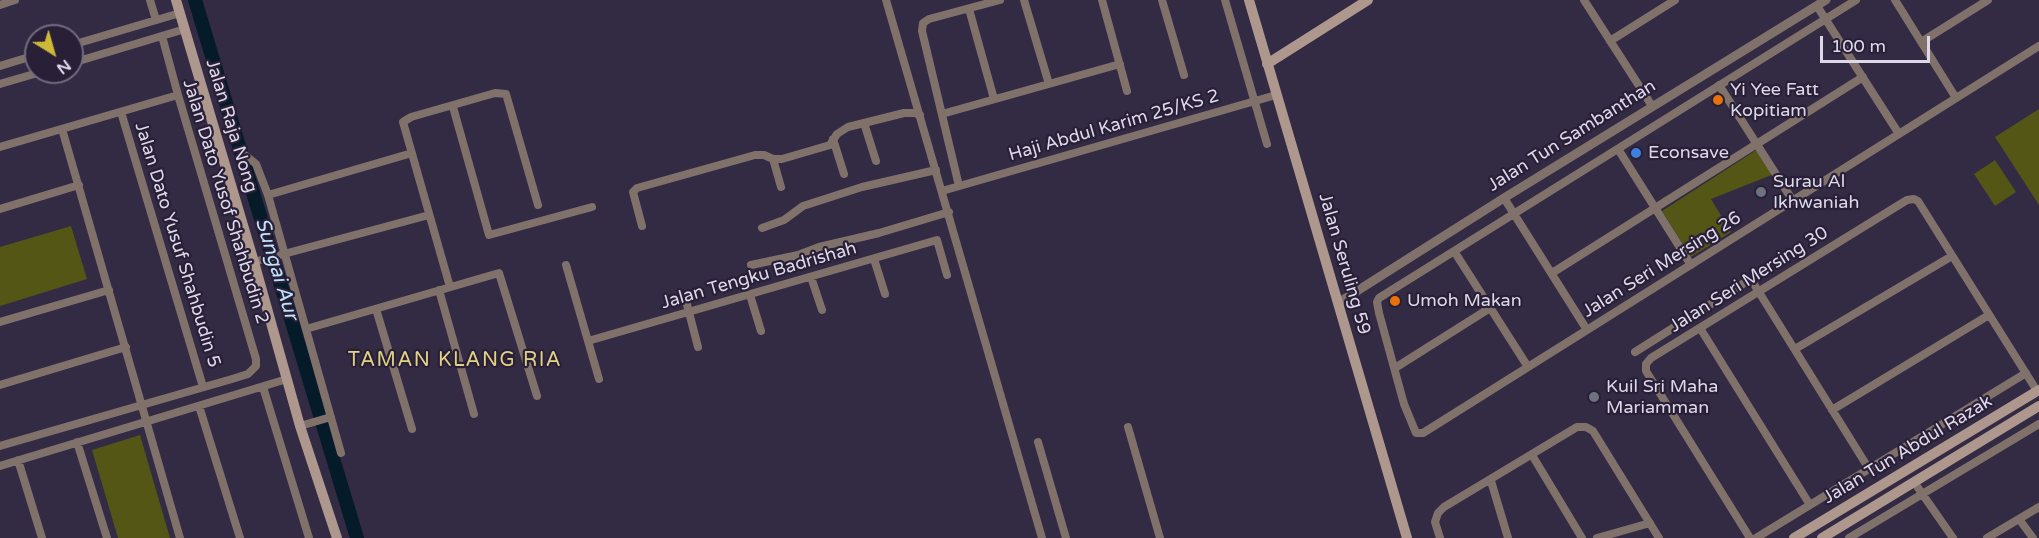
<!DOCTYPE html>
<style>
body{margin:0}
#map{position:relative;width:2039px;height:538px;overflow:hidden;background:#332a43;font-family:"Varela Round",sans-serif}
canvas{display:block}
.north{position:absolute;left:24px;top:24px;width:60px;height:60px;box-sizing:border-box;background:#292038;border:2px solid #716a7f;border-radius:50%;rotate:143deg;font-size:16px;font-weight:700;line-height:24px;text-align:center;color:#ded9ea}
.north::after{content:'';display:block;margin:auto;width:21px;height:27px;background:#ceb837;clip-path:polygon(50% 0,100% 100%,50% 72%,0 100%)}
.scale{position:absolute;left:1820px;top:36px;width:110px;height:27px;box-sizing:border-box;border:3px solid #ded9ea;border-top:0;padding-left:8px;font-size:18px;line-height:21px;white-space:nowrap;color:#ded9ea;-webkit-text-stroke:4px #292038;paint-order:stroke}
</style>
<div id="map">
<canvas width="2039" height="538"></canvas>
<div class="north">N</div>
<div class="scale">100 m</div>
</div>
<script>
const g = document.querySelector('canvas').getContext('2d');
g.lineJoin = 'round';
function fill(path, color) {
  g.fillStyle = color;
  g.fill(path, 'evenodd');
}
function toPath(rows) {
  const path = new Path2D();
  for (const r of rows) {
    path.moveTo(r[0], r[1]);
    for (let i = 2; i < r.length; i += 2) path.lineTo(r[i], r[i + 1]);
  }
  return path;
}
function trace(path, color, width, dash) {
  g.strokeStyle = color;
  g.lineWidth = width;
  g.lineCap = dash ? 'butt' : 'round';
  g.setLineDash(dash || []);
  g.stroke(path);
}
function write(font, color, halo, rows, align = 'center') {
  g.font = font + ' "Varela Round",sans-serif';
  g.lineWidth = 4.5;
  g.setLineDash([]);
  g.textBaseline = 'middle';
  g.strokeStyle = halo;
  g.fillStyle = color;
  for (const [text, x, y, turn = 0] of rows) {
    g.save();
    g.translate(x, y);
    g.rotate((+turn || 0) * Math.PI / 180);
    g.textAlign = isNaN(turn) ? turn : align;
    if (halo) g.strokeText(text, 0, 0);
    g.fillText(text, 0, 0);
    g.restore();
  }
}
fill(toPath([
 [2039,109,2039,205,1995,137],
 [1758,149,1774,174,1711,199,1731,232,1691,257,1662,211],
 [1995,160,2016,192,1995,206,1974,174],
 [71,226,87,279,0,306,0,247],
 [140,435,170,538,118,538,92,450]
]), '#545615');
trace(toPath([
 [195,0,357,538]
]), '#051b2a', 14);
trace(toPath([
 [150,0,156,20],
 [886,0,1042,538],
 [1024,0,1049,84],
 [1102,0,1127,91],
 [1162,0,1184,75],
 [1225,0,1267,144],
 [1584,0,1652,106],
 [1856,0,1379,298,1377,302,1379,313,1404,404,1416,433,1423,433,2039,46],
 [1895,0,1956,98],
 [0,5,15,0],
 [1817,6,1899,134],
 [969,9,994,99],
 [1610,41,1675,0],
 [1921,42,1988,0],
 [72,45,180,13],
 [72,63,185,29],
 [0,66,36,55],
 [0,84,41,72],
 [1719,85,1793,201],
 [453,107,489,235,592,207],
 [121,112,203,387],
 [942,114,1120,64],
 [864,123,876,161],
 [62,129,180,538],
 [833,139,844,174],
 [0,147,178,95],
 [1618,149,1691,265],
 [245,155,256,164,268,195,341,453],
 [773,159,781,187],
 [959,186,922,31,923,23,929,19,1000,0],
 [942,191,1276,95],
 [268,195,412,153],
 [1504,198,1587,330],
 [0,209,79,185],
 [642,226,633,192,637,188,755,155,764,155,773,159,782,159,830,145,837,134,848,127,904,113,914,113,920,115],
 [762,228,784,220,803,206,862,187,936,170],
 [1454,251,1528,367],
 [874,259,885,294],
 [254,262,429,215],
 [566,265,599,379],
 [751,265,798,255,819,247,879,233,949,212],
 [1552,273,1863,77],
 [811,277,822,310],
 [450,287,403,122,411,117,495,93,506,94,538,205],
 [439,290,474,414],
 [750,295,761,331],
 [685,297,698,347],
 [376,309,412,429],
 [0,322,109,290],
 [1700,328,1810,505],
 [306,329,499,273,537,396],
 [588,341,937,240,947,275],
 [1795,349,1952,256],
 [1635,352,1749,280,1752,281,1869,469],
 [1395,368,1490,308],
 [0,385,126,347],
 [263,387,309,538],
 [199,406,240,538],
 [1832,410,1989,315],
 [300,426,331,417],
 [1128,427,1160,538],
 [77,442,107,538],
 [1038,442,1066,538],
 [0,446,232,379,248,374,256,366,256,359,178,95,162,36],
 [1532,455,1582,538],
 [18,460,42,538],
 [0,466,287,379],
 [1491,481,1508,538],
 [1914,482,1953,538],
 [2019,519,2033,538],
 [1440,538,1435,522,1438,513,1444,507,1577,427,1586,427,1593,431,1659,538],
 [1597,538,1650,523],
 [1750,538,1646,371,1646,364,1651,358,1907,200,1914,199,1918,201,2037,391],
 [1756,538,2026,373],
 [1849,538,2039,424],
 [1987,538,2039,507]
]), '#80726b', 8);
trace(toPath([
 [1338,303,1504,198,1826,0]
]), '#80726b', 9);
trace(toPath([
 [176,0,254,262,300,426,337,538],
 [1249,0,1407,538],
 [1267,64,1368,0],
 [1794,538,2039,390],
 [1822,538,2039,406]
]), '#ae978d', 10);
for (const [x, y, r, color] of [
 [1718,100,6,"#e8710a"],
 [1636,153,6,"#3f7fe0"],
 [1761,192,6,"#6b7280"],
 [1395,301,6,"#e8710a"],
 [1594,397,6,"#6b7280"]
]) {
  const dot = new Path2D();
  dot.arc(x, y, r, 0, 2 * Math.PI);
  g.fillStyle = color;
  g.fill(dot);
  trace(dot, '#292038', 2);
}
write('18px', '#ded9ea', '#292038', [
 ["Yi Yee Fatt",1730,90],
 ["Kopitiam",1730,111],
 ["Econsave",1648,153],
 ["Surau Al",1773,182],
 ["Ikhwaniah",1773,203],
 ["Umoh Makan",1407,301],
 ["Kuil Sri Maha",1606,387],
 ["Mariamman",1606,408]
], 'left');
write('18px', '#ded9ea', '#292038', [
 ["Jalan Raja Nong",231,126,73],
 ["Haji Abdul Karim 25/KS 2",1114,126,-16],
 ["Jalan Tun Sambanthan",1572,136,-32],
 ["Jalan Dato Yusof Shahbudin 2",225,202,73],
 ["Jalan Dato Yusuf Shahbudin 5",177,245,73],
 ["Jalan Seruling 59",1344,264,74],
 ["Jalan Seri Mersing 26",1662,265,-32],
 ["Jalan Tengku Badrishah",759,276,-16],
 ["Jalan Seri Mersing 30",1749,280,-32],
 ["Jalan Tun Abdul Razak",1908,450,-31]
]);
write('italic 20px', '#c0e3fe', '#292038', [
 ["Sungai Aur",276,269,73]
]);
g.letterSpacing = '1.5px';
write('20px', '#e1d284', '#292038', [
 ["TAMAN KLANG RIA",455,361]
]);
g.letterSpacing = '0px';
</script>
